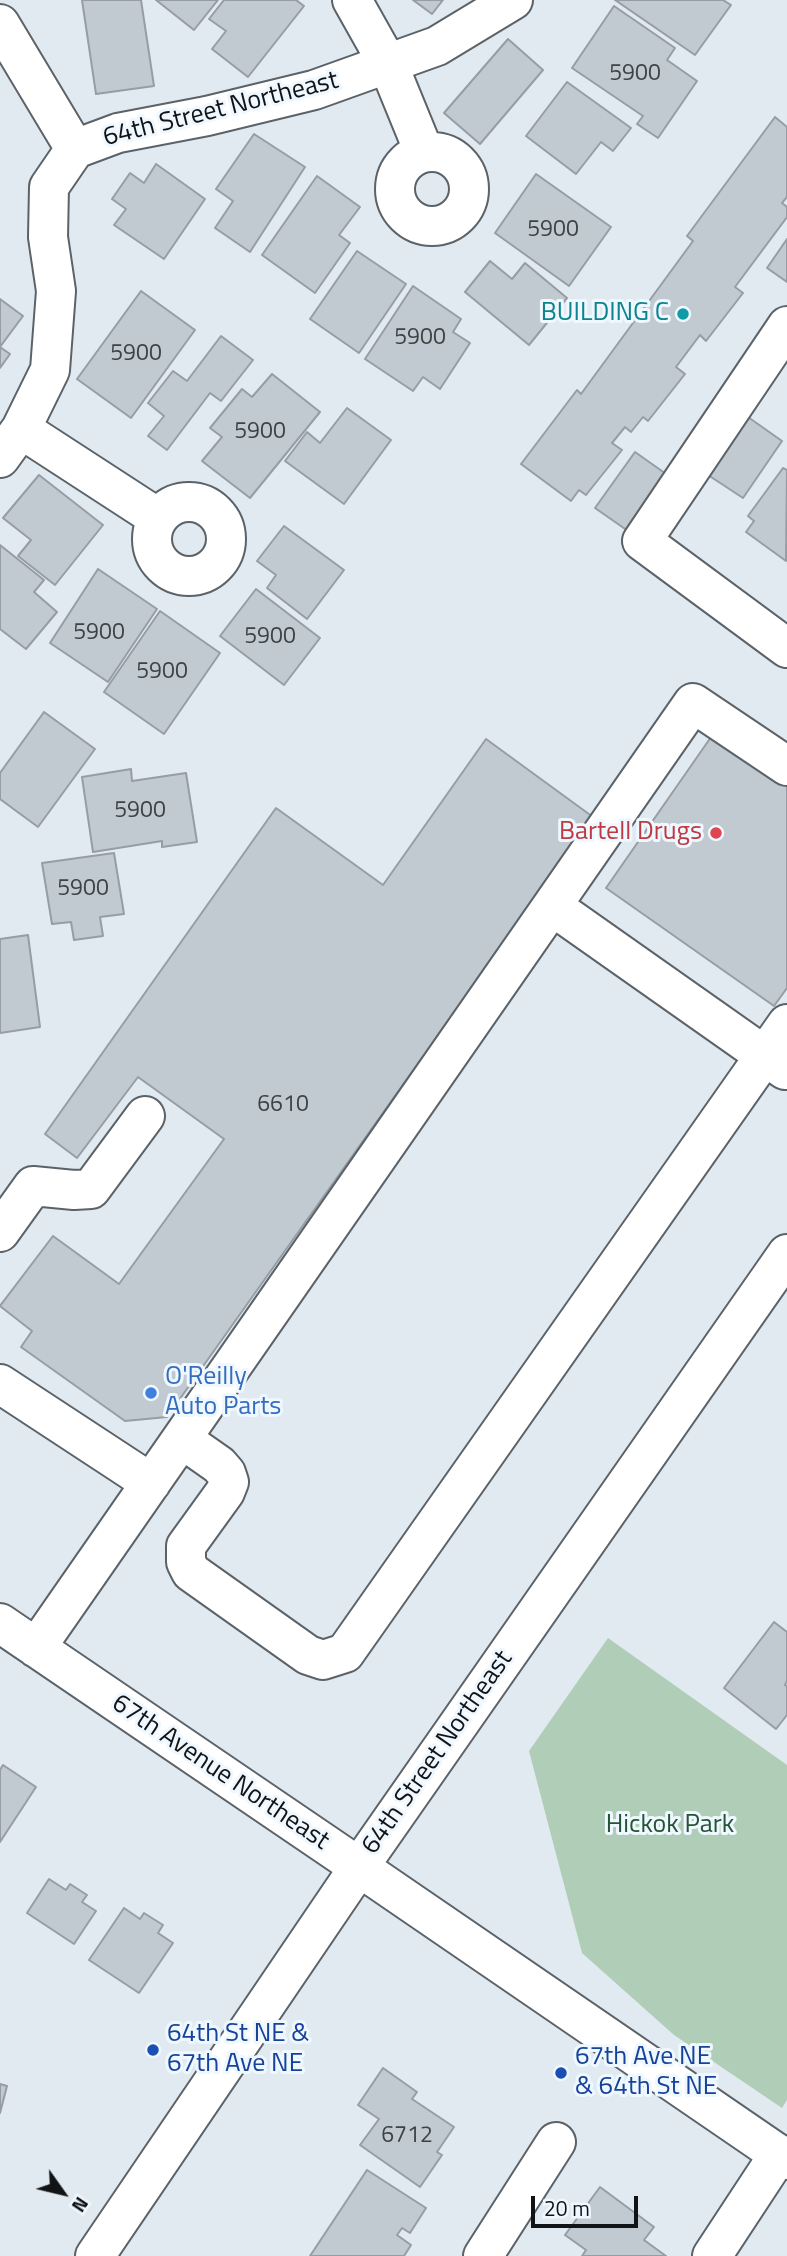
<!DOCTYPE html>
<style>
body{margin:0}
#map{position:relative;width:787px;height:2256px;overflow:hidden;background:#e2eaf1;font-family:"Titillium Web",sans-serif}
canvas{display:block}
.north{position:absolute;left:28px;top:2158px;width:70px;height:70px;-webkit-text-stroke:5px #eff7ff;paint-order:stroke;rotate:124deg;font-size:19px;font-weight:700;line-height:28px;text-align:center;color:#111416}
.north::after{content:'';display:block;margin:auto;width:24px;height:32px;background:#111416;clip-path:polygon(50% 0,100% 100%,50% 72%,0 100%)}
.scale{position:absolute;left:531px;top:2196px;width:107px;height:32px;box-sizing:border-box;border:4px solid #111416;border-top:0;padding-left:9px;font-size:21px;line-height:24px;white-space:nowrap;color:#111416;-webkit-text-stroke:5px #eff7ff;paint-order:stroke}
</style>
<div id="map">
<canvas width="787" height="2256"></canvas>
<div class="north">N</div>
<div class="scale">20 m</div>
</div>
<script>
const g = document.querySelector('canvas').getContext('2d');
g.lineJoin = 'round';
function fill(path, color) {
  g.fillStyle = color;
  g.fill(path, 'evenodd');
}
function toPath(rows) {
  const path = new Path2D();
  for (const r of rows) {
    if (r.length === 3) {
      path.moveTo(r[0] + r[2], r[1]);
      path.arc(r[0], r[1], r[2], 0, 2 * Math.PI);
      continue;
    }
    path.moveTo(r[0], r[1]);
    for (let i = 2; i < r.length; i += 2) path.lineTo(r[i], r[i + 1]);
  }
  return path;
}
function trace(path, color, width, dash) {
  g.strokeStyle = color;
  g.lineWidth = width;
  g.lineCap = dash ? 'butt' : 'round';
  g.setLineDash(dash || []);
  g.stroke(path);
}
function write(font, color, halo, rows, align = 'center') {
  g.font = font + ' "Titillium Web",sans-serif';
  g.lineWidth = 6;
  g.setLineDash([]);
  g.textBaseline = 'middle';
  g.strokeStyle = halo;
  g.fillStyle = color;
  for (const [text, x, y, turn = 0] of rows) {
    g.save();
    g.translate(x, y);
    g.rotate((+turn || 0) * Math.PI / 180);
    g.textAlign = isNaN(turn) ? turn : align;
    if (halo) g.strokeText(text, 0, 0);
    g.fillText(text, 0, 0);
    g.restore();
  }
}
fill(toPath([
 [608,1638,787,1765,787,2100,782,2108,674,2035,582,1953,529,1751]
]), '#b0cdb7');
const building = toPath([
 [82,0,141,0,154,86,96,94,82,0],
 [156,0,218,0,194,30,156,0],
 [224,0,296,0,304,6,248,77,212,49,226,31,209,19,224,0],
 [413,0,443,0,432,14,413,0],
 [615,0,723,0,731,5,695,55,615,0],
 [614,6,675,48,667,60,697,81,658,138,637,124,643,116,572,68,614,6],
 [508,39,543,70,480,144,444,113,508,39],
 [567,82,631,128,613,151,601,142,576,174,526,136,567,82],
 [775,117,787,127,787,197,782,203,787,207,787,217,735,287,743,293,706,341,700,335,676,367,685,374,648,421,643,417,631,432,625,427,612,443,622,450,586,495,579,490,571,501,521,464,577,390,581,394,693,241,687,236,775,117],
 [254,134,305,167,250,252,215,228,233,201,216,189,254,134],
 [156,164,205,199,164,259,114,225,126,209,112,199,130,173,144,183,156,164],
 [536,174,611,227,569,286,495,233,536,174],
 [317,176,360,207,339,235,350,243,315,293,262,255,317,176],
 [787,239,787,282,767,268,787,239],
 [357,251,406,284,359,353,310,319,357,251],
 [490,261,512,279,525,263,567,298,529,345,465,292,490,261],
 [413,286,461,319,453,332,470,343,440,389,423,377,413,391,365,359,413,286],
 [141,291,195,330,131,418,77,379,141,291],
 [0,299,23,316,0,347,0,299],
 [221,336,253,360,221,401,210,393,167,450,148,436,164,416,148,403,173,371,187,381,221,336],
 [0,347,10,354,0,368,0,347],
 [272,374,320,412,250,498,202,461,222,437,210,428,242,389,252,397,272,374],
 [347,408,391,440,344,504,285,461,307,432,320,443,347,408],
 [748,417,782,441,743,498,708,475,748,417],
 [635,452,669,476,628,531,595,508,635,452],
 [783,468,787,470,786,561,746,532,754,521,748,516,783,468],
 [39,475,103,525,55,585,18,556,31,540,3,518,39,475],
 [284,526,344,570,307,619,267,588,276,575,257,561,284,526],
 [0,545,44,580,34,592,57,612,26,649,0,629,0,545],
 [98,569,157,609,108,682,50,643,98,569],
 [256,589,320,638,284,685,220,636,256,589],
 [160,611,220,653,164,734,104,692,160,611],
 [44,712,95,749,38,827,0,799,0,773,44,712],
 [718,727,787,777,787,988,774,1006,606,888,718,727],
 [486,739,593,817,167,1417,125,1421,21,1347,32,1331,0,1306,53,1236,119,1284,224,1139,138,1077,77,1158,45,1134,276,808,383,885,486,739],
 [131,769,132,781,186,773,197,842,162,847,162,841,93,852,82,777,131,769],
 [114,853,124,914,100,917,103,936,74,940,71,922,52,924,42,863,114,853],
 [28,935,40,1027,0,1033,0,939,28,935],
 [774,1622,787,1632,787,1681,785,1685,787,1686,787,1715,776,1729,724,1688,774,1622],
 [3,1765,36,1787,0,1842,0,1770,3,1765],
 [49,1879,66,1890,70,1884,87,1895,82,1902,96,1911,74,1944,27,1913,49,1879],
 [124,1908,140,1919,144,1913,163,1925,158,1933,173,1943,139,1993,89,1960,124,1908],
 [383,2068,417,2092,412,2099,454,2127,437,2152,442,2155,420,2187,360,2145,379,2119,358,2105,383,2068],
 [0,2084,7,2086,0,2113,0,2084],
 [367,2170,426,2208,410,2233,402,2228,397,2235,411,2245,404,2256,310,2256,367,2170],
 [600,2187,654,2227,644,2240,666,2256,582,2256,586,2250,565,2235,600,2187]
]);
fill(building, '#c2cad1');
trace(building, '#969da4', 2);
const minor = toPath([
 [352,0,388,64,424,152],
 [0,24,75,149],
 [432,189,37],
 [787,326,642,541,787,648],
 [21,429,158,518],
 [0,458,21,429,50,370,56,291,48,237,49,187,75,149,118,133,207,116,314,90,437,46,513,0],
 [189,539,37],
 [552,906,785,1070],
 [0,1232,33,1186,74,1190,91,1189,145,1116],
 [0,1384,151,1483],
 [182,1439,219,1465,226,1473,229,1482,225,1492,186,1546,186,1562,191,1572,308,1655,323,1660,345,1653,787,1024],
 [0,1623,359,1867],
 [36,1648,693,703,787,766],
 [483,2256,556,2142],
 [712,2256,779,2154]
]);
const major = toPath([
 [359,1867,787,2160],
 [95,2256,359,1867,787,1254]
]);
trace(minor, '#5b6268', 42);
trace(major, '#5b6268', 42);
trace(minor, '#fff', 38);
trace(major, '#fff', 38);
for (const [x, y, r, color] of [
 [683,314,7,"#0f9aa8"],
 [716,833,7,"#e0444e"],
 [151,1393,7,"#3f7fe0"],
 [153,2050,7,"#1a4fb4"],
 [561,2073,7,"#1a4fb4"]
]) {
  const dot = new Path2D();
  dot.arc(x, y, r, 0, 2 * Math.PI);
  g.fillStyle = color;
  g.fill(dot);
  trace(dot, '#eff7ff', 2.5);
}
write('23px', '#3d4245', null, [
 ["5900",635,74],
 ["5900",553,230],
 ["5900",420,338],
 ["5900",136,354],
 ["5900",260,432],
 ["5900",99,633],
 ["5900",270,637],
 ["5900",162,672],
 ["5900",140,811],
 ["5900",83,889],
 ["6610",283,1105],
 ["6712",407,2136]
]);
write('26px', '#111416', '#eff7ff', [
 ["64th Street Northeast",221,110,-14],
 ["64th Street Northeast",438,1753,-55],
 ["67th Avenue Northeast",220,1773,34]
]);
write('26px', '#0d838f', '#eff7ff', [
 ["BUILDING C",669,314]
], 'right');
write('26px', '#be3a42', '#eff7ff', [
 ["Bartell Drugs",702,833]
], 'right');
write('26px', '#366cbe', '#eff7ff', [
 ["O'Reilly",165,1378],
 ["Auto Parts",165,1408]
], 'left');
write('26px', '#255434', '#eff7ff', [
 ["Hickok Park",670,1826]
]);
write('26px', '#164399', '#eff7ff', [
 ["64th St NE &",167,2035],
 ["67th Ave NE",167,2065],
 ["67th Ave NE",575,2058],
 ["& 64th St NE",575,2088]
], 'left');
</script>
